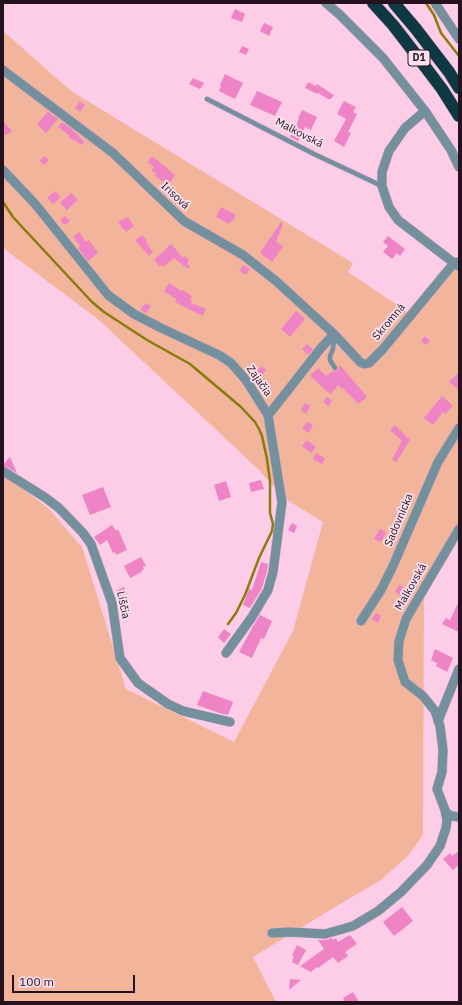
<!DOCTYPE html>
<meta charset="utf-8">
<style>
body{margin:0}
#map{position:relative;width:462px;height:1005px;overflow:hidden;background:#fdcce7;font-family:"IBM Plex Sans",sans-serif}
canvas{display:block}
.frame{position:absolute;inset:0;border:4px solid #26111e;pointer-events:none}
.scale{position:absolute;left:12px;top:975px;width:123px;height:18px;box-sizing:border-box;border:2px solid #26111e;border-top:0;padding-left:5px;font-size:12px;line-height:14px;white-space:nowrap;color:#26111e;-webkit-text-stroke:3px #fbe1ef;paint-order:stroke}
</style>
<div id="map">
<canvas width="462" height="1005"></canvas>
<div class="frame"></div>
<div class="scale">100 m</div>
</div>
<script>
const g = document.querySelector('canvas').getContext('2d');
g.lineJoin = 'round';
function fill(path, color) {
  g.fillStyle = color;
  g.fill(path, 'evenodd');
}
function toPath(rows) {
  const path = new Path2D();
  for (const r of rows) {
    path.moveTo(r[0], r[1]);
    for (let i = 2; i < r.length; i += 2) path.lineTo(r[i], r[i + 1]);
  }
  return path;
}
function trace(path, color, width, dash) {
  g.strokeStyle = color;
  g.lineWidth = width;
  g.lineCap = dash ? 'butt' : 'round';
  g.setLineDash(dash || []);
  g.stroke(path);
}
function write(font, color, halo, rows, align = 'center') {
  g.font = font + ' "IBM Plex Sans",sans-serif';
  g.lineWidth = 3.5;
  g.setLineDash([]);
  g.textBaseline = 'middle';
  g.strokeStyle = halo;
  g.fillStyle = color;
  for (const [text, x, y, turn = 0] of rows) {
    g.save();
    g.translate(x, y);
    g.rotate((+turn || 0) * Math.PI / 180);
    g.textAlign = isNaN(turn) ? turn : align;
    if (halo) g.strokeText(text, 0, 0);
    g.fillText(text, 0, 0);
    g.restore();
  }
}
fill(toPath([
 [3,31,71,91,353,263,348,272,409,313,444,272,448,262,459,269,459,524,424,581,423,834,409,855,381,880,335,907,253,957,276,1002,3,1002,3,475,24,490,48,508,82,547,126,689,234,742,293,631,323,522,284,498,259,470,99,320,3,248]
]), '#f2b49a');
trace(toPath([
 [426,3,434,15,441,33,459,56],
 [3,202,13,217,25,230,92,302,104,312,147,340,190,364,241,407,255,422,259,429,262,436,267,459,270,481,270,513,273,524,272,531,259,558,245,595,236,613,228,624]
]), '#8a7b0c', 2.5);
fill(toPath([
 [235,9,245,14,242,22,231,18],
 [264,23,273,27,269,36,260,31],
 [242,46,249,49,246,55,239,52],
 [225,74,243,83,235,99,219,91,221,86,220,85],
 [193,78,204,83,200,89,189,84],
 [308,82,316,86,317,84,334,95,331,99,328,99,318,93,317,94,305,88],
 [257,91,282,102,275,116,250,105],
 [80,101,85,105,80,112,75,108],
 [344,101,356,107,353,112,357,114,348,132,351,133,344,147,334,141,346,119,337,114],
 [302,110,317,117,311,130,305,127,298,141,290,137,299,119,298,118],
 [48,112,58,119,46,133,37,124],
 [3,121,12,131,6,135,3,132],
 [62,122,72,129,84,142,81,145,75,140,74,141,69,137,70,136,58,127],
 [44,156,49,160,44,165,39,161],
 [152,156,175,175,169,184,164,180,163,182,155,176,156,174,151,170,154,167,148,162],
 [55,191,61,197,53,204,47,198],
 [71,193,78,200,67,210,60,203],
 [221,207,236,215,232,222,230,221,229,224,216,217],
 [65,216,70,221,65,225,60,220],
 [128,217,134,226,126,232,124,229,123,229,118,222],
 [281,222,283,224,276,242,283,246,272,262,260,253],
 [79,232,86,242,89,240,98,253,88,261,78,248,80,246,73,237],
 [142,235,147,241,146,242,153,252,149,256,135,240],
 [388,236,405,249,400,256,397,253,392,259,383,252,388,246,383,242],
 [171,244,183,258,184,256,189,260,187,263,190,267,188,269,174,258,163,267,161,265,159,266,154,260],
 [243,265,250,269,246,275,239,271],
 [169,283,181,291,182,290,192,296,190,299,192,301,191,303,206,309,203,316,175,302,176,299,164,291],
 [146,303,151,306,146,313,140,310],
 [296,311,305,319,290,337,281,329],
 [425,336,430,341,426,345,421,341],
 [307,344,313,349,308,355,302,349],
 [340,365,367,397,358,404,348,393,347,393,343,388,342,389,338,385,331,394,325,390,310,375,318,368,326,376,333,371,335,372,337,371,339,368,338,366],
 [261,366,266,370,262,376,257,372],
 [459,372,459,390,449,382],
 [442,396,453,406,445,414,443,412,433,425,424,418],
 [327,397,332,401,328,406,323,402],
 [305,403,310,406,306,414,301,410],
 [307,422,313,425,309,433,302,429],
 [395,425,410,440,396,462,392,460,402,441,390,430],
 [307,440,316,447,311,453,302,446],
 [316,453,325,458,322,464,313,459],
 [10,457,17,473,3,465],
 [261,480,264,489,251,492,249,483],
 [226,481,231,497,219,501,214,485],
 [103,487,111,507,90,515,82,495],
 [292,523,297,526,294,533,288,530],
 [112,525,116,531,118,529,127,550,116,555,115,552,113,553,107,540,100,545,94,537],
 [380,529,386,532,381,542,374,539],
 [141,557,146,566,143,567,144,569,141,571,142,572,130,578,124,566],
 [261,562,268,564,267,571,262,588,250,608,243,605,249,589,252,590],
 [399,585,406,589,401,596,395,592],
 [124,587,127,593,119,597,116,591],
 [459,601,459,632,442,624,446,618,450,620],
 [376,613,381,616,378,623,372,619],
 [260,615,272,621,264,639,261,638,252,658,239,652,252,628],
 [224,629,231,634,224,643,218,637],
 [435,649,453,658,447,672,436,666,437,663,431,660],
 [203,691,233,702,228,715,219,713,197,705],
 [459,851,459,865,453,870,443,859,450,853,452,856],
 [402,907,413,921,394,936,383,922],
 [350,935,357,944,345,952,348,956,338,963,333,957,318,968,317,967,311,972,300,966,324,949,318,940,325,940,332,938,333,940,336,938,338,942],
 [297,945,306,950,298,965,292,962,294,956,292,955],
 [290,979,301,980,289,990],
 [353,992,359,1002,345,1002,343,998]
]), '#ee83c5');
const service = toPath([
 [207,99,314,154,382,186],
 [334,336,333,349,330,356,330,360,335,368]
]);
const minor = toPath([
 [326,3,339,14,383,58,425,111,451,150,459,167],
 [435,3,459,39],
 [3,70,113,153,184,221,243,255,276,281,334,334],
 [425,111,405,128,389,151,382,172,382,186,389,207,398,220,454,263,459,266],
 [3,170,36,205,108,295,134,314,161,328,219,355,231,363,246,380,268,415,282,502,273,572,268,590,252,617,226,653],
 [268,415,274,408,321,348,334,334,361,363,365,364,369,363,383,349,454,263,459,262],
 [3,471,46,498,59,508,83,533,91,544,112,603,120,658,138,683,168,704,183,711,230,722],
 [361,621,381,590,393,566,438,462,459,428],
 [438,721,459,669],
 [446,813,452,816,459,817],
 [272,933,289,932,325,934,353,926,378,911,401,892,427,865,440,846,446,828,447,820,445,810,437,789,442,772,443,750,440,726,435,711,423,696,405,682,398,660,399,641,406,619,459,529]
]);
const motorway = toPath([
 [373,3,393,25,417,56,442,89,459,116],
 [394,3,416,29,449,72,459,88]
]);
trace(service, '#d6aac3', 5.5);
trace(minor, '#d6aac3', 10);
trace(motorway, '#d6aac3', 13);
trace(service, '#73909c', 4.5);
trace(minor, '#73909c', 9);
trace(motorway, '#0f3845', 12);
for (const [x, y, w] of [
 [419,58,22]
]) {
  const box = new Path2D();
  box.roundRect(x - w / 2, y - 8, w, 16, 3);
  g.fillStyle = '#fbe1ef';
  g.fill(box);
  trace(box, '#26111e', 1);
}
write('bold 10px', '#26111e', null, [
 ["D1",419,58]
]);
write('11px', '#26111e', '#fbe1ef', [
 ["Malkovská",299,133,27],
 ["Irisová",175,196,43],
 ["Skromná",389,322,-50],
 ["Zajačia",259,381,55],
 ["Sadovnícka",399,520,-67],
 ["Malkovská",411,587,-60],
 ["Líščia",123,605,78]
]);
</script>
